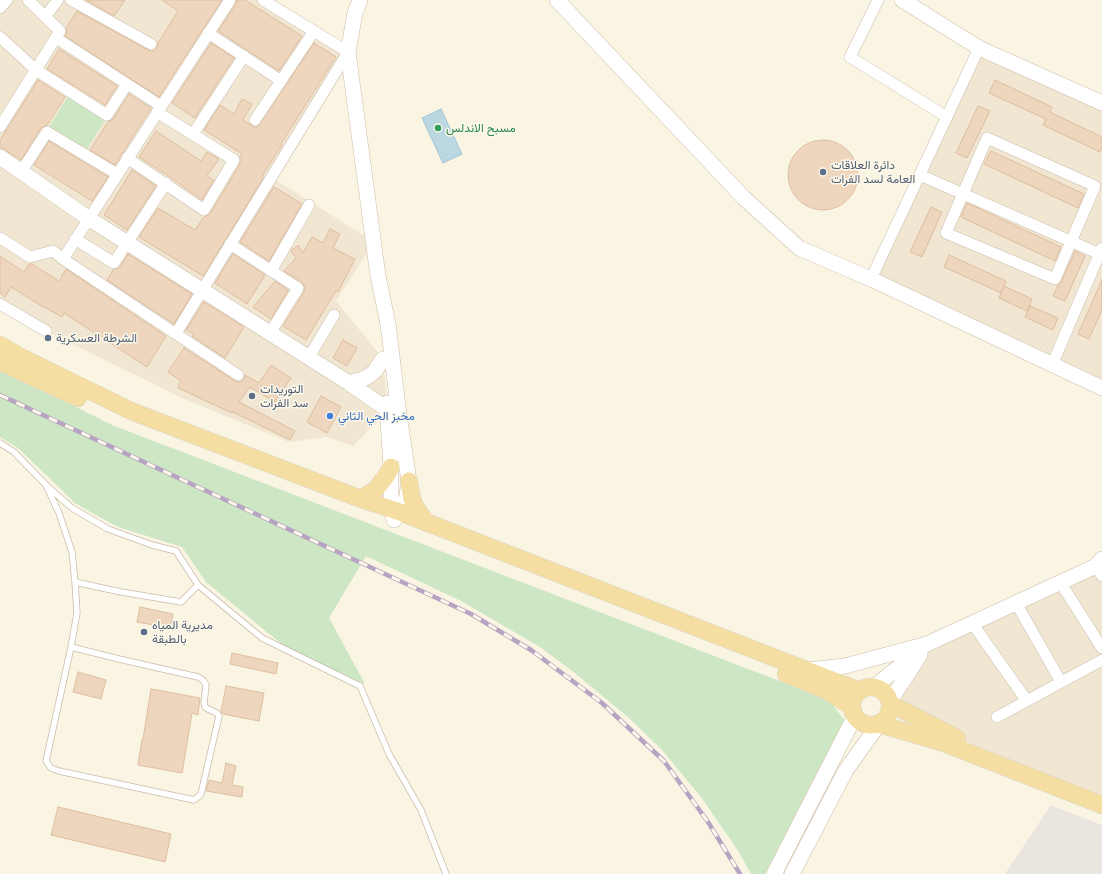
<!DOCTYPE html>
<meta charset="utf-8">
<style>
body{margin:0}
canvas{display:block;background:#faf4e3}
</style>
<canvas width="1102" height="874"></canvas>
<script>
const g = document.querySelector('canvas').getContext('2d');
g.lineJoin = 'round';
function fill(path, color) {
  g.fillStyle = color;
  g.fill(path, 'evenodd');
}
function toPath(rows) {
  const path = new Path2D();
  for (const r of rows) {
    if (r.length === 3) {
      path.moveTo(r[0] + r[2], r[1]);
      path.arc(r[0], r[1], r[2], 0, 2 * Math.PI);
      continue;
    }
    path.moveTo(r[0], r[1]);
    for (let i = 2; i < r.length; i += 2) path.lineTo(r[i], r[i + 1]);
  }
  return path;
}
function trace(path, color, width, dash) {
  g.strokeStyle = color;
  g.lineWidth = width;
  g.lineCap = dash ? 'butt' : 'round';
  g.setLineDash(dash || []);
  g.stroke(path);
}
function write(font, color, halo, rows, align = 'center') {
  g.font = font + ' Lato,Vazirmatn,sans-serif';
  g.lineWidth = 3;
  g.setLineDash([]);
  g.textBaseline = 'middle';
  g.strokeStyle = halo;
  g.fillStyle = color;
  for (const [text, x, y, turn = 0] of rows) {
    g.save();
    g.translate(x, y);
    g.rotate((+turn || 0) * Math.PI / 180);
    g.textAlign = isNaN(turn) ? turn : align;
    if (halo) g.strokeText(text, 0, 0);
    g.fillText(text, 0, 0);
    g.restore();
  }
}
fill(toPath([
 [0,0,263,0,348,52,271,177,374,242,336,301,383,359,388,410,353,446,327,437,289,442,184,399,46,331,0,304],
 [979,48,1102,103,1102,388,871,279],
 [1102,559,1102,797,948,734,890,701,927,644]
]), '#f1e6d2');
fill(toPath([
 [1051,805,1102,825,1102,874,1005,874]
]), '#eae5de');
fill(toPath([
 [69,95,106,118,85,152,48,129],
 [0,369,112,425,829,700,844,720,765,874,751,874,739,852,701,797,662,750,629,718,575,673,540,647,480,612,461,601,366,556,329,618,365,684,290,651,206,582,182,547,118,527,94,514,75,503,18,448,0,437]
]), '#cde6c3');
const water = toPath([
 [441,109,462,154,443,163,422,118,441,109]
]);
fill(water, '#bad7e2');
trace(water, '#a1c5d2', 1);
const building = toPath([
 [86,0,125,0,114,16,86,0],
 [162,0,222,0,159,97,65,36,67,32,66,28,77,11,152,52,157,48,158,43,178,11,162,0],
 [237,0,245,0,302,36,279,71,218,31,236,4,237,0],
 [211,43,234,58,195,118,172,103,211,43],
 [314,43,336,57,281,144,282,145,264,173,262,180,203,276,139,237,158,208,195,230,204,217,210,214,240,164,240,157,242,154,204,130,220,105,234,114,242,99,252,104,243,120,256,128,258,126,314,43],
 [59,49,117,86,105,105,47,69,59,49],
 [38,80,65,97,47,125,41,128,21,160,0,147,0,140,38,80],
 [995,80,1052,107,1050,112,1102,137,1102,147,1100,152,1043,125,1046,119,989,93,995,80],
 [129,94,151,108,115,165,90,150,108,122,113,119,129,94],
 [978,106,990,111,967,158,956,153,978,106],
 [156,131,201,161,207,152,219,159,207,176,214,180,202,200,170,177,139,157,156,131],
 [823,175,35],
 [49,141,108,177,92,201,34,165,49,141],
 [991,151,1084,194,1078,208,984,164,991,151],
 [132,170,156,186,127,230,104,215,132,170],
 [274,187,302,204,269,261,240,242,274,187],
 [967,203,1061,247,1055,261,961,217,967,203],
 [931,207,942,212,922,257,910,252,931,207],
 [330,229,340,234,333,248,355,259,338,292,336,291,306,340,283,326,304,292,305,288,302,282,284,271,296,258,291,251,298,245,303,253,312,237,323,243,330,229],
 [1075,251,1085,256,1065,301,1053,296,1058,285,1061,282,1075,251],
 [128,254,192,294,174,324,107,280,113,270,120,267,128,254],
 [233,254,265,275,247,304,215,283,233,254],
 [949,255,1006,281,1001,293,944,267,949,255],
 [0,256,24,272,29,264,32,264,59,281,66,269,166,336,147,367,64,313,62,317,40,305,11,287,5,297,0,293,0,256],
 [1102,280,1102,310,1089,339,1078,334,1102,280],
 [275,281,288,290,271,319,253,307,275,281],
 [1004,286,1032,299,1027,311,999,298,1004,286],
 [204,302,244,327,225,358,192,336,194,334,186,330,204,302],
 [1030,306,1058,318,1053,330,1025,317,1030,306],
 [343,340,357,348,347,366,333,358,343,340],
 [184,348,237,382,240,382,244,379,245,375,259,383,271,365,291,378,275,402,250,387,239,402,295,431,290,440,233,412,232,413,178,388,181,381,168,372,184,348],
 [321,396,341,407,327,433,307,422,321,396],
 [140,607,173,614,170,628,137,622,140,607],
 [232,653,278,663,276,674,230,664,232,653],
 [78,672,106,680,101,699,73,692,78,672],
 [226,686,264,693,259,721,223,714,221,712,226,686],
 [151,689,200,698,198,715,192,713,182,773,138,765,142,739,143,739,151,689],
 [226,763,236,766,232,785,243,787,242,797,206,791,209,780,222,783,226,763],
 [58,807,171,834,165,862,51,835,58,807]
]);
fill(building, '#edd6bd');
trace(building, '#debe9f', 1);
const lane = toPath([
 [0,443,14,452,46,485,59,513,72,552,75,582,121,592,181,602,198,585],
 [46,485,72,508,108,529,152,545,176,551,198,585,262,638,360,686,389,754,421,810,446,874],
 [71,647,46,761,51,768,59,771,194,800,198,797,201,794,219,716,217,713,208,709,205,707,204,703,206,685,203,680,198,677,119,659,71,647,77,613,75,582]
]);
const street = toPath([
 [71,0,151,44],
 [878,0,850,57,947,117],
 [0,8,7,0],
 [45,17,58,0],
 [208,33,280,80],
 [0,37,36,70,107,115,127,84],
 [56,38,161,106],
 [255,120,314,31],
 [0,127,60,31,28,0],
 [193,134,244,56],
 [987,138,1095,186,1055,279,946,233,987,138],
 [127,158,204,210,234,160,157,112],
 [21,172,47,132,117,174],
 [920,175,1102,255],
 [0,238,30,257,53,251,63,259,238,375],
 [75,239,114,263,166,183],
 [230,244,298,288,270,333],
 [63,259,230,0],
 [271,271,309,205],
 [871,279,979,48],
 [0,304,46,331],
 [173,332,176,332,178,330,348,52,263,0],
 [309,357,334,315],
 [1052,365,1102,248],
 [1096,566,1102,576],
 [1060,582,1102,648],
 [1016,603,1061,682],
 [972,623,1027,701],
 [997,717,1102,660]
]);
const secondary = toPath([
 [360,0,355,13,348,52,378,276,388,324,399,414,409,481,407,496,404,505,394,520],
 [557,0,744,198,799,248,871,279,1102,388],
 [902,0,979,48,1102,103],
 [0,157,88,218,349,383,388,410,399,414],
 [349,383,363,379,369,376,375,371,383,359],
 [387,403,391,467,391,498,394,520],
 [808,670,845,666,927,644,1096,566,1102,559],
 [874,687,922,648],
 [890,701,920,655],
 [774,874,855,716],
 [792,874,846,770,879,724]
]);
const primary = toPath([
 [0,345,21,357,131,411,361,499,400,512,860,691],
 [0,362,78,398],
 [409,481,412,499,416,508,427,523],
 [361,499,376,489,387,475,391,467],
 [786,674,827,691,852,707],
 [871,706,19],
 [891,704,957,738],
 [879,724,944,743,1102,805]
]);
trace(lane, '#cabcab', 7);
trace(street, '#cabcab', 12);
trace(secondary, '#cdbda9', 16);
trace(primary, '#dad5d0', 18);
trace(lane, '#fff', 5.5);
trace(street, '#fff', 11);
trace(secondary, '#fff', 15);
trace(primary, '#f4dea1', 17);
const rail = toPath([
 [0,395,471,614,531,650,602,703,664,761,708,822,740,874]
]);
trace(rail, '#b7a3c2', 4.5);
trace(rail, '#fdf8e9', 3, [9]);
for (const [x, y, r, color] of [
 [438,128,4,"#2e9e5b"],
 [823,172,4,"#5c6f8a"],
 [48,338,4,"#5c6f8a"],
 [252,396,4,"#5c6f8a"],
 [330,416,4,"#3f7fe0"],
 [144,632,4,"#5c6f8a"]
]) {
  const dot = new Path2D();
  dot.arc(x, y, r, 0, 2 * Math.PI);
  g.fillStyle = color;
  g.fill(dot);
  trace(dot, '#fdf8e9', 1.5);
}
write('12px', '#27864d', '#fdf8e9', [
 ["مسبح الاندلس",446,128]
], 'left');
write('12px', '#4e5e75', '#fdf8e9', [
 ["دائرة العلاقات",831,165],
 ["العامة لسد الفرات",831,179],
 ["الشرطة العسكرية",56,338],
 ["التوريدات",260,389],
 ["سد الفرات",260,403],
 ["مديرية المياه",152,625],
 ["بالطبقة",152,639]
], 'left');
write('12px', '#366cbe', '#fdf8e9', [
 ["مخبز الحي الثاني",338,416]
], 'left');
</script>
